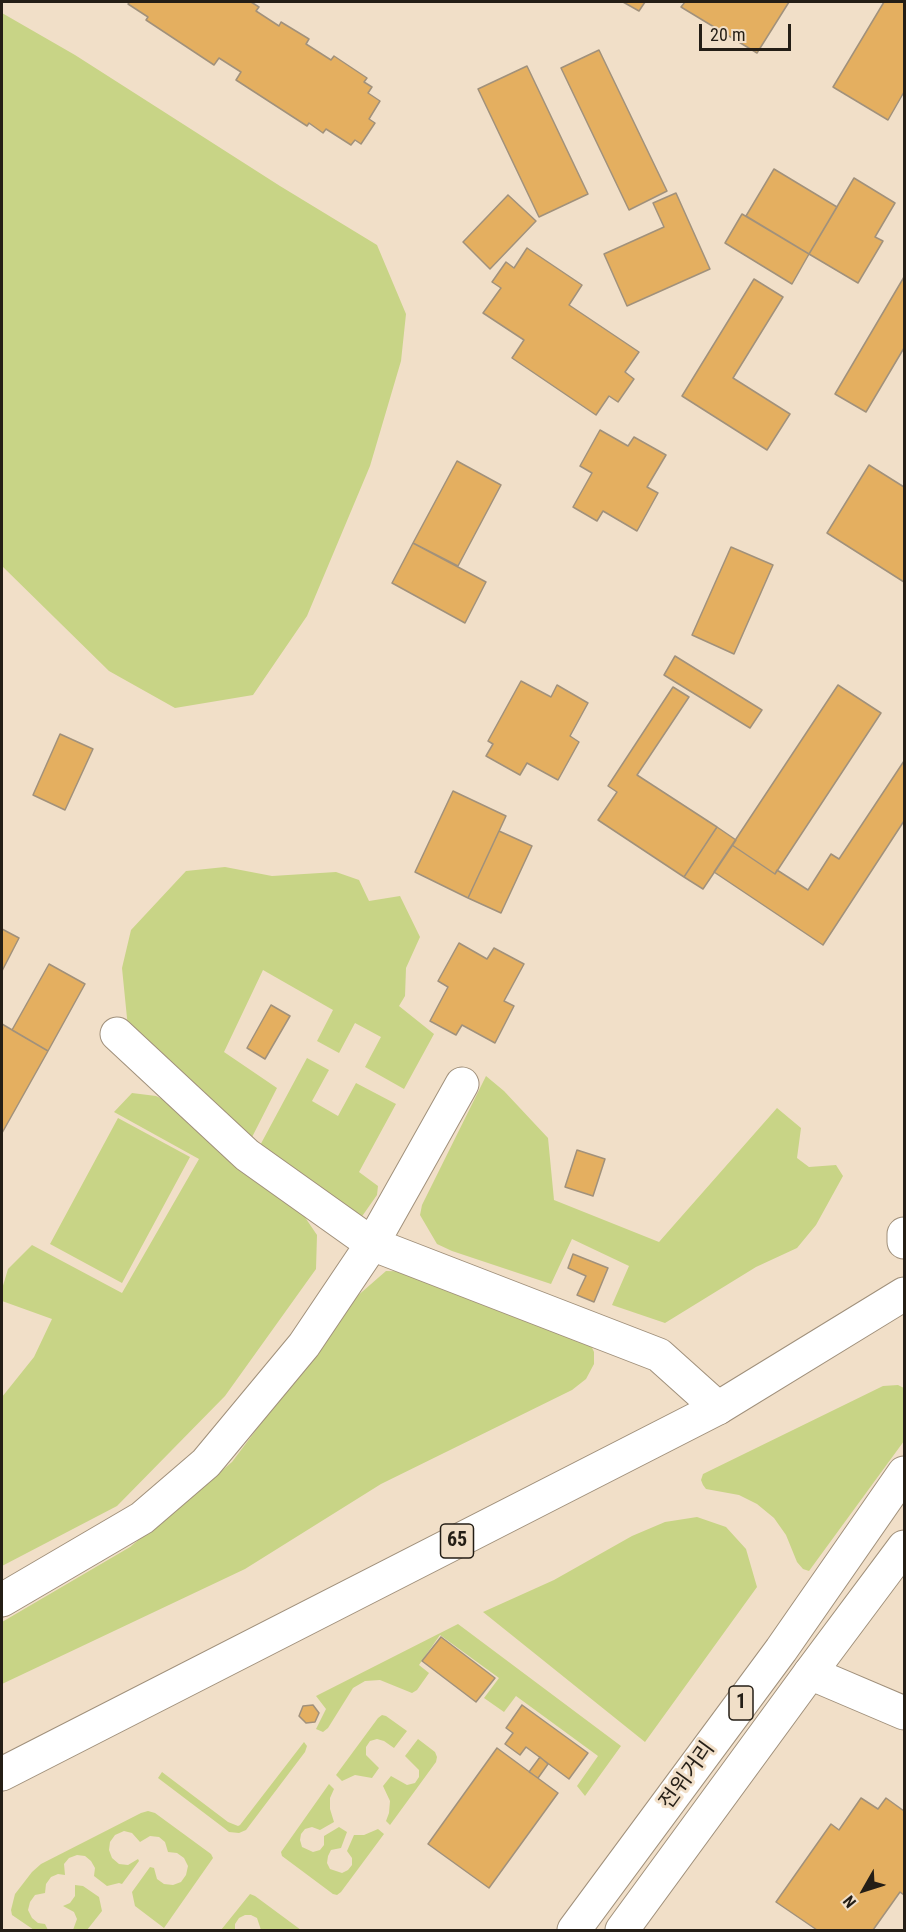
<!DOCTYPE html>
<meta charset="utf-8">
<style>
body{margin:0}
#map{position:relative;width:906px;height:1932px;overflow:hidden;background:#f1dfc8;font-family:"Roboto Condensed",sans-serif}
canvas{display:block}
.frame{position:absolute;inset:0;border:3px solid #241e16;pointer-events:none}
.north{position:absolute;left:834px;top:1860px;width:60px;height:60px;-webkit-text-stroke:4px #f1dfc8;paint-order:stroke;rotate:231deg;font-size:16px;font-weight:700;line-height:24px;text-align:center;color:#241e16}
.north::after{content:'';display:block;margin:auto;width:21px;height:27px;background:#241e16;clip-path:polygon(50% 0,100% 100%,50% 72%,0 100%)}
.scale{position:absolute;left:699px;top:24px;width:92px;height:27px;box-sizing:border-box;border:3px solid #241e16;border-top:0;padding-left:8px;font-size:18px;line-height:21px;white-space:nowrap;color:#241e16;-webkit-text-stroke:4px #f1dfc8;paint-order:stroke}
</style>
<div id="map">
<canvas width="906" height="1932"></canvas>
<div class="frame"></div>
<div class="north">N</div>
<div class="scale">20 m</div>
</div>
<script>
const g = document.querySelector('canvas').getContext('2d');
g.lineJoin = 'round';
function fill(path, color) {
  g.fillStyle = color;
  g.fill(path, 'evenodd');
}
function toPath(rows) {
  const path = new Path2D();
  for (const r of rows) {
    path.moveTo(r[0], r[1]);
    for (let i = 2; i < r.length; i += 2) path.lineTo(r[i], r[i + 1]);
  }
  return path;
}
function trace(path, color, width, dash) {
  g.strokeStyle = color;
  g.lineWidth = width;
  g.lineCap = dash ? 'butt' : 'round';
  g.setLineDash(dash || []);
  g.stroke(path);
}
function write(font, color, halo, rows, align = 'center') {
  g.font = font + ' "Roboto Condensed","Noto Sans KR",sans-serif';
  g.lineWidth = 6;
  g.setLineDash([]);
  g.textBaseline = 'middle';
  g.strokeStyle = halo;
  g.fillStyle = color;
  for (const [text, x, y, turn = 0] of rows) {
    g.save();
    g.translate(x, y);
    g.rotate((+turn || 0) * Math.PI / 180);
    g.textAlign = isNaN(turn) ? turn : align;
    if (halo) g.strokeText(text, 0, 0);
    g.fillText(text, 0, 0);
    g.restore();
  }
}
fill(toPath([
 [2,13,75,55,280,186,377,245,406,314,401,361,370,466,307,616,253,695,175,708,109,671,2,566],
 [225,867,272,876,336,872,359,880,369,901,400,896,420,937,406,968,405,996,399,1006,434,1034,404,1089,365,1067,381,1037,355,1023,339,1053,317,1041,333,1010,263,970,224,1052,277,1088,248,1145,128,1028,122,968,131,930,186,871],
 [307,1058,329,1070,312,1101,338,1116,356,1083,396,1104,359,1172,378,1186,377,1195,358,1222,257,1151],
 [486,1076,504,1091,548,1138,554,1200,659,1242,777,1108,801,1128,797,1158,809,1167,836,1165,843,1176,816,1225,797,1248,756,1267,665,1323,612,1305,629,1266,572,1239,551,1284,452,1251,437,1244,420,1215,422,1205],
 [132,1093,156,1096,173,1104,296,1204,317,1235,316,1269,225,1396,117,1506,2,1566,2,1397,34,1357,52,1319,2,1301,2,1289,8,1269,32,1245,122,1293,199,1159,114,1112],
 [118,1118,190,1157,122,1283,50,1244],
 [386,1271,423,1272,588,1339,594,1352,594,1364,586,1379,572,1390,381,1484,245,1569,2,1684,2,1622,130,1547,232,1462,355,1298],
 [898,1385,904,1388,904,1441,809,1571,803,1569,797,1562,786,1535,774,1518,757,1504,739,1495,706,1489,703,1485,701,1480,703,1474,883,1386],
 [697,1517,726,1527,746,1549,757,1587,645,1742,483,1612,554,1580,632,1536,665,1522],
 [458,1624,621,1746,585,1796,577,1786,598,1756,516,1696,504,1712,484,1698,499,1678,440,1635,419,1665,429,1673,417,1690,412,1693,380,1680,365,1681,353,1688,328,1728,323,1732,316,1729,326,1709,316,1696],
 [382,1715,386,1716,407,1731,394,1748,384,1741,377,1739,370,1741,366,1747,366,1755,379,1768,372,1778,355,1775,342,1781,336,1775,378,1718],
 [418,1739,435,1752,437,1757,436,1762,390,1825,386,1821,389,1813,390,1801,383,1786,391,1776,407,1785,415,1783,419,1777,419,1770,405,1756],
 [304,1742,307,1746,305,1752,246,1830,239,1833,229,1832,224,1828,158,1778,162,1772,228,1822,238,1826,240,1825],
 [329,1784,334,1789,330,1798,330,1809,334,1822,320,1830,312,1827,305,1829,301,1834,300,1840,302,1847,313,1852,320,1850,324,1845,324,1836,339,1827,347,1832,341,1848,331,1850,328,1856,327,1863,330,1869,342,1873,348,1870,352,1865,352,1858,347,1851,354,1835,364,1835,378,1829,384,1834,341,1892,337,1895,333,1894,282,1856,281,1852],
 [148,1811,155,1813,211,1854,213,1858,164,1928,135,1906,132,1892,150,1867,154,1868,157,1879,164,1884,173,1885,181,1882,186,1875,188,1866,184,1858,177,1853,168,1852,165,1842,159,1837,150,1836,140,1842,132,1833,124,1831,115,1835,110,1842,109,1850,112,1858,119,1864,128,1865,138,1859,139,1861,122,1884,119,1883,107,1886,94,1876,95,1868,91,1861,85,1856,77,1855,69,1858,64,1864,65,1875,58,1874,51,1877,46,1884,45,1893,35,1895,30,1902,28,1910,32,1918,38,1923,45,1924,48,1930,34,1930,12,1915,11,1910,15,1894,32,1872,41,1864,141,1813],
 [75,1885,83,1886,99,1897,102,1911,87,1930,73,1930,77,1919,74,1912,63,1906,70,1903,75,1896],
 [250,1894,255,1896,301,1930,261,1930,257,1918,251,1915,245,1915,239,1918,235,1924,235,1930,221,1930]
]), '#c8d486');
const building = toPath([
 [130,2,251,2,259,7,256,11,279,26,281,22,309,39,306,44,331,60,334,56,367,78,364,82,372,87,368,93,380,101,369,119,375,123,361,144,355,140,351,145,326,129,323,133,309,123,307,126,236,80,241,72,219,58,214,65,146,20,148,17,128,4,130,2],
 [623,2,645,2,639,11,623,2],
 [685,2,789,2,757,53,681,7,685,2],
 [884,2,904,2,904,92,888,120,833,87,884,2],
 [599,50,667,191,629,210,561,68,599,50],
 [527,66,588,194,539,217,478,89,527,66],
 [774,169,837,207,809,254,746,216,774,169],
 [854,178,895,203,875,237,883,241,858,283,809,254,854,178],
 [676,193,710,269,627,306,604,254,664,227,653,203,676,193],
 [508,195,536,221,490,269,463,242,508,195],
 [742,214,809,254,792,284,725,243,742,214],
 [527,248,582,285,569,305,639,352,625,372,634,379,618,402,609,396,596,415,512,358,524,340,483,313,501,288,492,282,506,262,514,268,527,248],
 [904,277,904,348,866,412,835,394,904,277],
 [754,279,783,297,733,378,790,414,767,450,682,396,754,279],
 [600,430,628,446,634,437,666,455,647,487,658,493,637,531,603,511,597,521,573,507,592,473,580,466,600,430],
 [457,461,501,485,458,566,413,543,457,461],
 [869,465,904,487,904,582,827,533,869,465],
 [413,543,486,582,465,623,392,583,413,543],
 [731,547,773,565,734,654,692,635,731,547],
 [675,656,762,710,750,728,664,675,675,656],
 [521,681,551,697,557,685,588,703,570,736,579,742,558,780,527,763,520,775,486,756,493,744,488,741,521,681],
 [838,685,881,713,775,874,732,845,838,685],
 [673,687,689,697,637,775,717,827,684,877,598,820,617,792,608,786,673,687],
 [60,734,93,749,65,810,33,795,60,734],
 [904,761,904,821,823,945,714,872,732,845,775,874,777,870,808,890,831,854,839,859,904,761],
 [453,791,506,816,468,898,415,872,453,791],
 [717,827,736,840,703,889,684,877,717,827],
 [499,831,532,846,501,913,468,898,499,831],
 [2,929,19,938,2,971,2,929],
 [459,943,487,959,494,948,524,964,504,1001,514,1006,495,1043,462,1025,456,1035,430,1021,448,987,438,981,459,943],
 [49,964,85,984,48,1051,12,1030,49,964],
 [271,1005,290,1016,265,1059,247,1048,271,1005],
 [2,1024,48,1051,2,1133,2,1024],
 [577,1150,605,1159,593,1196,565,1187,577,1150],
 [573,1254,608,1268,594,1302,577,1295,586,1276,568,1268,573,1254],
 [441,1637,495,1678,476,1702,422,1661,441,1637],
 [313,1705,319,1713,315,1722,306,1723,299,1716,303,1706,313,1705],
 [522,1705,588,1753,569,1779,526,1747,520,1755,505,1744,513,1733,506,1728,522,1705],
 [497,1748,558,1793,489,1888,428,1844,497,1748],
 [540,1757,548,1764,538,1778,529,1772,540,1757],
 [861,1798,878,1809,886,1798,904,1811,904,1895,900,1892,873,1930,817,1930,776,1902,831,1824,839,1830,861,1798]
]);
fill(building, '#e4af60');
trace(building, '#a1917b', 1.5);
const minor = toPath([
 [117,1034,247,1155,372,1244,659,1355,718,1408],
 [2,1600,142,1518,206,1463,304,1345,372,1244,462,1084],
 [810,1673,904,1713]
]);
const major = toPath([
 [904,1234,904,1242],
 [2,1774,718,1408,904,1294],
 [574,1930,781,1650,904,1473],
 [622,1930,810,1673,904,1547]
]);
trace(minor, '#a0907b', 35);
trace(major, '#a0907b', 35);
trace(minor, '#fff', 33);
trace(major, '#fff', 33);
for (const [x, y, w] of [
 [457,1541,33],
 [741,1703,24]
]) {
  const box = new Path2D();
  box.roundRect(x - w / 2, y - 17, w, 34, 4.5);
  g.fillStyle = '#f1dfc8';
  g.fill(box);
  trace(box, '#241e16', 1.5);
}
write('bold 20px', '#241e16', null, [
 ["65",457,1541],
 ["1",741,1703]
]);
write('21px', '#241e16', '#f1dfc8', [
 ["전위거리",688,1776,-54]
]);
</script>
